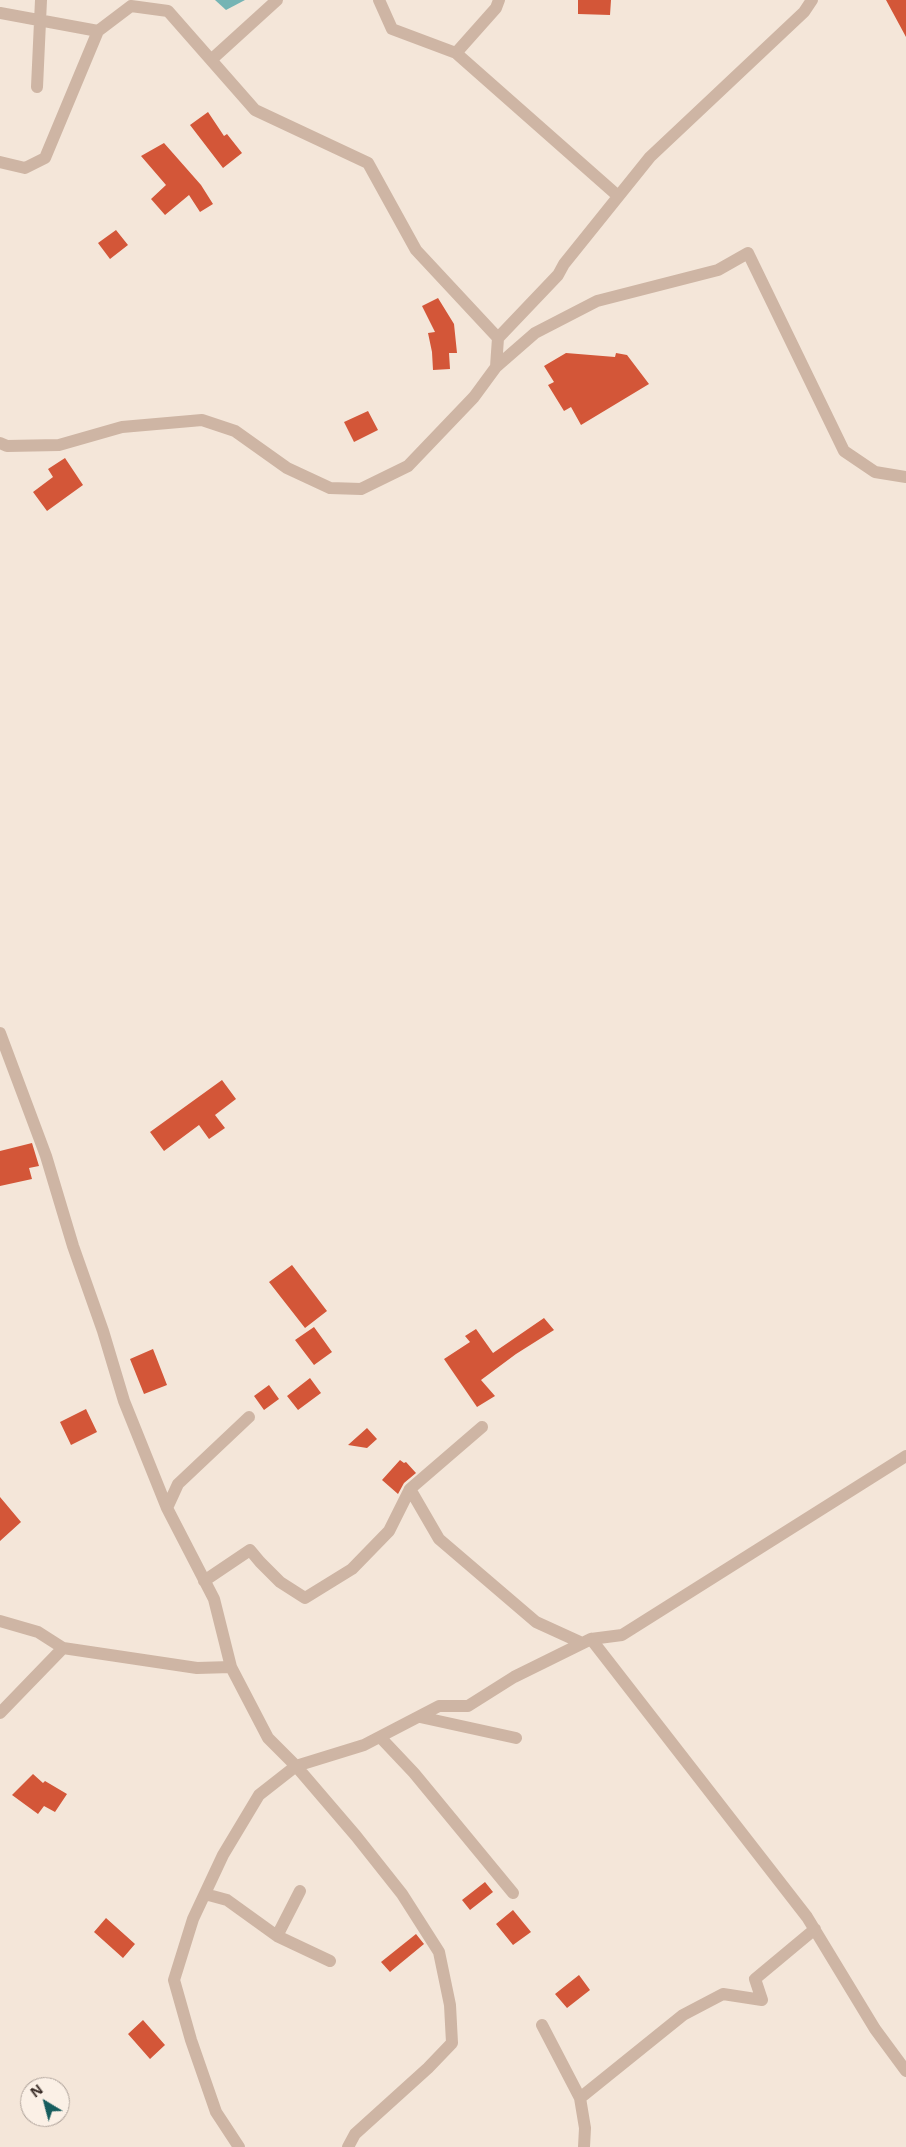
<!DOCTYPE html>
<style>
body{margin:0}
#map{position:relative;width:906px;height:2147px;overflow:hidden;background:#f4e6d9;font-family:"Open Sans",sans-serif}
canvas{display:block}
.north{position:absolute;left:20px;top:2077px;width:50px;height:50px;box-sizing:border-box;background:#fbf0e6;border:1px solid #ada199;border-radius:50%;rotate:323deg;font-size:14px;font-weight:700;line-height:20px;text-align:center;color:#382b26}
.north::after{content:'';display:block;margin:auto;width:18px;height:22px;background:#175d5e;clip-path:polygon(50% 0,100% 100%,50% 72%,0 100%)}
</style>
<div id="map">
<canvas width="906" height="2147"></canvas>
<div class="north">N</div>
</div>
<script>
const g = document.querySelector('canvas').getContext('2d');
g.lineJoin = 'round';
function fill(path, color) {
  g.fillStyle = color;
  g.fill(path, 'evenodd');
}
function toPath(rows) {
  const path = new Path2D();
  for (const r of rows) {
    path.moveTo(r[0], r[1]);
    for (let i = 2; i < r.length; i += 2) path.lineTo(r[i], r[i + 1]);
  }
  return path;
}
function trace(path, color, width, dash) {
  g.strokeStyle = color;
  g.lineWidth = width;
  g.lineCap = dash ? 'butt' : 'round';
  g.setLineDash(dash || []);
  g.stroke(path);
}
fill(toPath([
 [215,0,245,0,226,10]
]), '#75b4b4');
fill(toPath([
 [578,0,611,0,610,15,578,14],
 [886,0,906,0,906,37],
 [208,112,224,136,227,134,242,153,223,168,190,125],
 [164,143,201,185,213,204,200,212,189,195,165,215,151,199,166,185,141,156],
 [116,230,128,245,110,259,98,243],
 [438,298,454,324,457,353,449,353,450,369,433,370,432,352,428,333,435,332,422,306],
 [566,353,615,357,616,353,627,355,649,384,581,425,571,407,564,411,548,385,554,382,544,366],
 [368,411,378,430,354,442,344,422],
 [65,458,83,485,47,511,33,492,53,477,48,469],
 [222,1080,236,1099,215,1115,225,1128,209,1139,199,1125,164,1151,150,1132],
 [32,1143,39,1166,29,1168,32,1179,0,1186,0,1151],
 [292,1265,327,1311,305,1328,269,1282],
 [544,1318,554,1330,516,1354,481,1380,495,1396,477,1407,444,1359,470,1342,465,1336,476,1329,493,1353],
 [314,1327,332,1352,314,1365,295,1340],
 [153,1349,167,1385,144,1394,130,1359],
 [310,1378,321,1393,298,1410,287,1396],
 [269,1385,279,1399,264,1410,254,1396],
 [86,1409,97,1432,71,1445,60,1422],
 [367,1428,377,1439,367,1448,348,1445],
 [400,1460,404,1463,406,1462,416,1473,404,1483,398,1494,382,1480],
 [0,1497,21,1522,0,1541],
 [33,1774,43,1783,45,1781,67,1794,55,1812,44,1806,38,1814,12,1795],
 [485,1882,493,1892,470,1910,462,1900],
 [513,1910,531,1932,513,1945,496,1924],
 [106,1918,135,1944,123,1958,94,1932],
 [416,1934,424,1944,390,1972,381,1962],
 [579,1975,590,1990,567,2008,555,1994],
 [143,2020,165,2045,150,2059,128,2034]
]), '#d35638');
trace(toPath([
 [379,0,392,29,456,53,618,196],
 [0,13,98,31],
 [456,53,496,8,499,0],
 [211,60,277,0],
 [37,87,41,0],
 [0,162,25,168,45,158,98,31,131,6,168,11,255,110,368,163,416,250,498,338],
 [496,367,535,333,597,301,718,270,748,253,844,451,875,472,906,477],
 [0,443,7,446,59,445,122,427,202,420,235,431,287,468,330,488,361,489,408,466,474,397,496,367,498,338,558,275,564,264,650,157,804,12,812,0],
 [0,1033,46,1156,73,1246,103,1331,124,1401,167,1508,214,1599,231,1667,268,1738,296,1766,259,1795,223,1855,193,1919,174,1980,191,2040,216,2112,239,2147],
 [482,1427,410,1489,439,1539,536,1622,582,1643],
 [167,1508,178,1484,249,1417],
 [204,1581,250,1550,260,1562,280,1582,305,1598,352,1569,389,1531,410,1489],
 [0,1621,38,1632,63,1648,197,1668,231,1667],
 [591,1639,622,1635,906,1456],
 [0,1713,63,1648],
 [420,1717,516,1738],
 [380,1737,414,1773,513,1893],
 [205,1894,227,1900,277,1936,330,1961],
 [277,1936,300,1891],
 [542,2025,580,2098],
 [348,2147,355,2134,428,2068,452,2043,450,2005,439,1952,402,1894,356,1836,296,1766,364,1745,439,1706,468,1706,514,1677,591,1639,807,1917,875,2029,906,2071],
 [584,2147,585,2128,580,2098,683,2015,723,1994,762,2000,755,1979,815,1929]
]), '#ceb5a4', 12);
</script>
